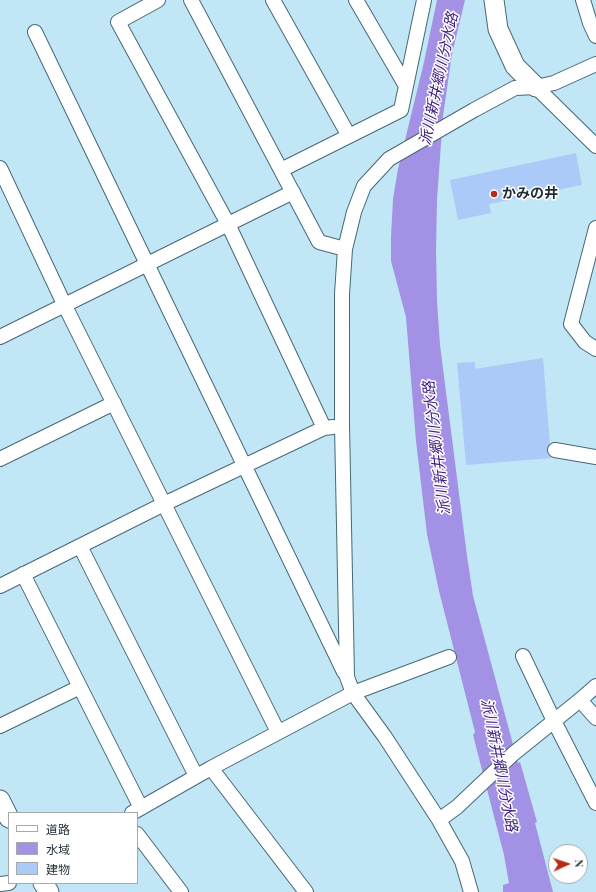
<!DOCTYPE html>
<meta charset="utf-8">
<style>
body{margin:0}
#map{position:relative;width:596px;height:892px;overflow:hidden;background:#c1e6f5;font-family:"Playfair Display","Noto Sans JP",serif}
canvas{display:block}
.legend{position:absolute;left:8px;top:812px;width:130px;height:72px;box-sizing:border-box;background:#fff;border:1px solid #a5abad;margin:0;padding:5px 7px;list-style:none;font-size:12px;color:#1e2c32}
.legend li{display:flex;align-items:center;gap:8px;height:20px}
.legend b{width:20px;border:1px solid #a5abad}
.north{position:absolute;left:548px;top:844px;width:40px;height:40px;box-sizing:border-box;background:#fff;border:1px solid #a5abad;border-radius:50%;rotate:87deg;font-size:11px;font-weight:700;line-height:16px;text-align:center;color:#1e2c32}
.north::after{content:'';display:block;margin:auto;width:14px;height:18px;background:#b72a13;clip-path:polygon(50% 0,100% 100%,50% 72%,0 100%)}
</style>
<div id="map">
<canvas width="596" height="892"></canvas>
<ul class="legend">
<li><b style="height:5px;background:#fff"></b>道路</li>
<li><b style="height:11px;background:#a291e5"></b>水域</li>
<li><b style="height:11px;background:#accaf7"></b>建物</li>
</ul>
<div class="north">N</div>
</div>
<script>
const g = document.querySelector('canvas').getContext('2d');
g.lineJoin = 'round';
function fill(path, color) {
  g.fillStyle = color;
  g.fill(path, 'evenodd');
}
function toPath(rows) {
  const path = new Path2D();
  for (const r of rows) {
    path.moveTo(r[0], r[1]);
    for (let i = 2; i < r.length; i += 2) path.lineTo(r[i], r[i + 1]);
  }
  return path;
}
function trace(path, color, width, dash) {
  g.strokeStyle = color;
  g.lineWidth = width;
  g.lineCap = dash ? 'butt' : 'round';
  g.setLineDash(dash || []);
  g.stroke(path);
}
function write(font, color, halo, rows, align = 'center') {
  g.font = font + ' "Playfair Display","Noto Sans JP",serif';
  g.lineWidth = 3;
  g.setLineDash([]);
  g.textBaseline = 'middle';
  g.strokeStyle = halo;
  g.fillStyle = color;
  for (const [text, x, y, turn = 0] of rows) {
    g.save();
    g.translate(x, y);
    g.rotate((+turn || 0) * Math.PI / 180);
    g.textAlign = isNaN(turn) ? turn : align;
    if (halo) g.strokeText(text, 0, 0);
    g.fillText(text, 0, 0);
    g.restore();
  }
}
fill(toPath([
 [437,0,465,0,452,54,443,116,437,199,436,251,437,301,440,345,467,556,473,596,518,763,520,762,537,822,535,823,553,892,503,892,503,885,509,883,504,855,473,735,475,732,439,591,427,534,416,441,406,317,391,261,391,237,393,199,398,169,424,62]
]), '#a291e5');
fill(toPath([
 [576,153,582,185,489,204,491,213,458,220,450,180],
 [543,358,551,458,466,465,457,363,475,362,475,369]
]), '#accaf7');
const street = toPath([
 [158,0,118,22,228,224,324,428],
 [191,0,319,242,345,249],
 [273,0,349,136],
 [356,0,406,86],
 [583,0,590,23,596,36],
 [35,32,344,672],
 [536,87,596,146],
 [0,168,65,306,278,732],
 [281,170,401,110,424,0],
 [596,228,571,324,585,342,596,349],
 [0,337,293,192],
 [555,450,596,457],
 [0,459,114,403],
 [80,546,196,776],
 [23,574,141,808],
 [0,586,164,504,324,428,333,427],
 [523,656,554,721,596,803],
 [580,700,596,718],
 [0,726,80,687],
 [211,768,306,892],
 [132,813,211,768,353,693,449,657],
 [439,820,457,807,513,754,580,700,596,686],
 [137,834,181,892],
 [0,884,9,883],
 [471,892,462,861,439,820,385,737,353,693,347,677,342,425,342,294,345,249,354,212,364,186,389,159,474,110,515,88,536,87,554,83,596,64]
]);
const secondary = toPath([
 [494,0,498,29,515,66,536,87],
 [0,800,9,818],
 [43,883,49,892]
]);
trace(street, '#476875', 16);
trace(secondary, '#476875', 21);
trace(street, '#fff', 14);
trace(secondary, '#fff', 19);
for (const [x, y, r, color] of [
 [494,194,4,"#b72a13"]
]) {
  const dot = new Path2D();
  dot.arc(x, y, r, 0, 2 * Math.PI);
  g.fillStyle = color;
  g.fill(dot);
  trace(dot, '#fff', 1.5);
}
write('bold 14px', '#1e2c32', '#fff', [
 ["かみの井",502,194]
], 'left');
write('italic 15px', '#412181', '#fff', [
 ["派川新井郷川分水路",439,79,-78],
 ["派川新井郷川分水路",437,448,-97],
 ["派川新井郷川分水路",499,765,79]
]);
</script>
